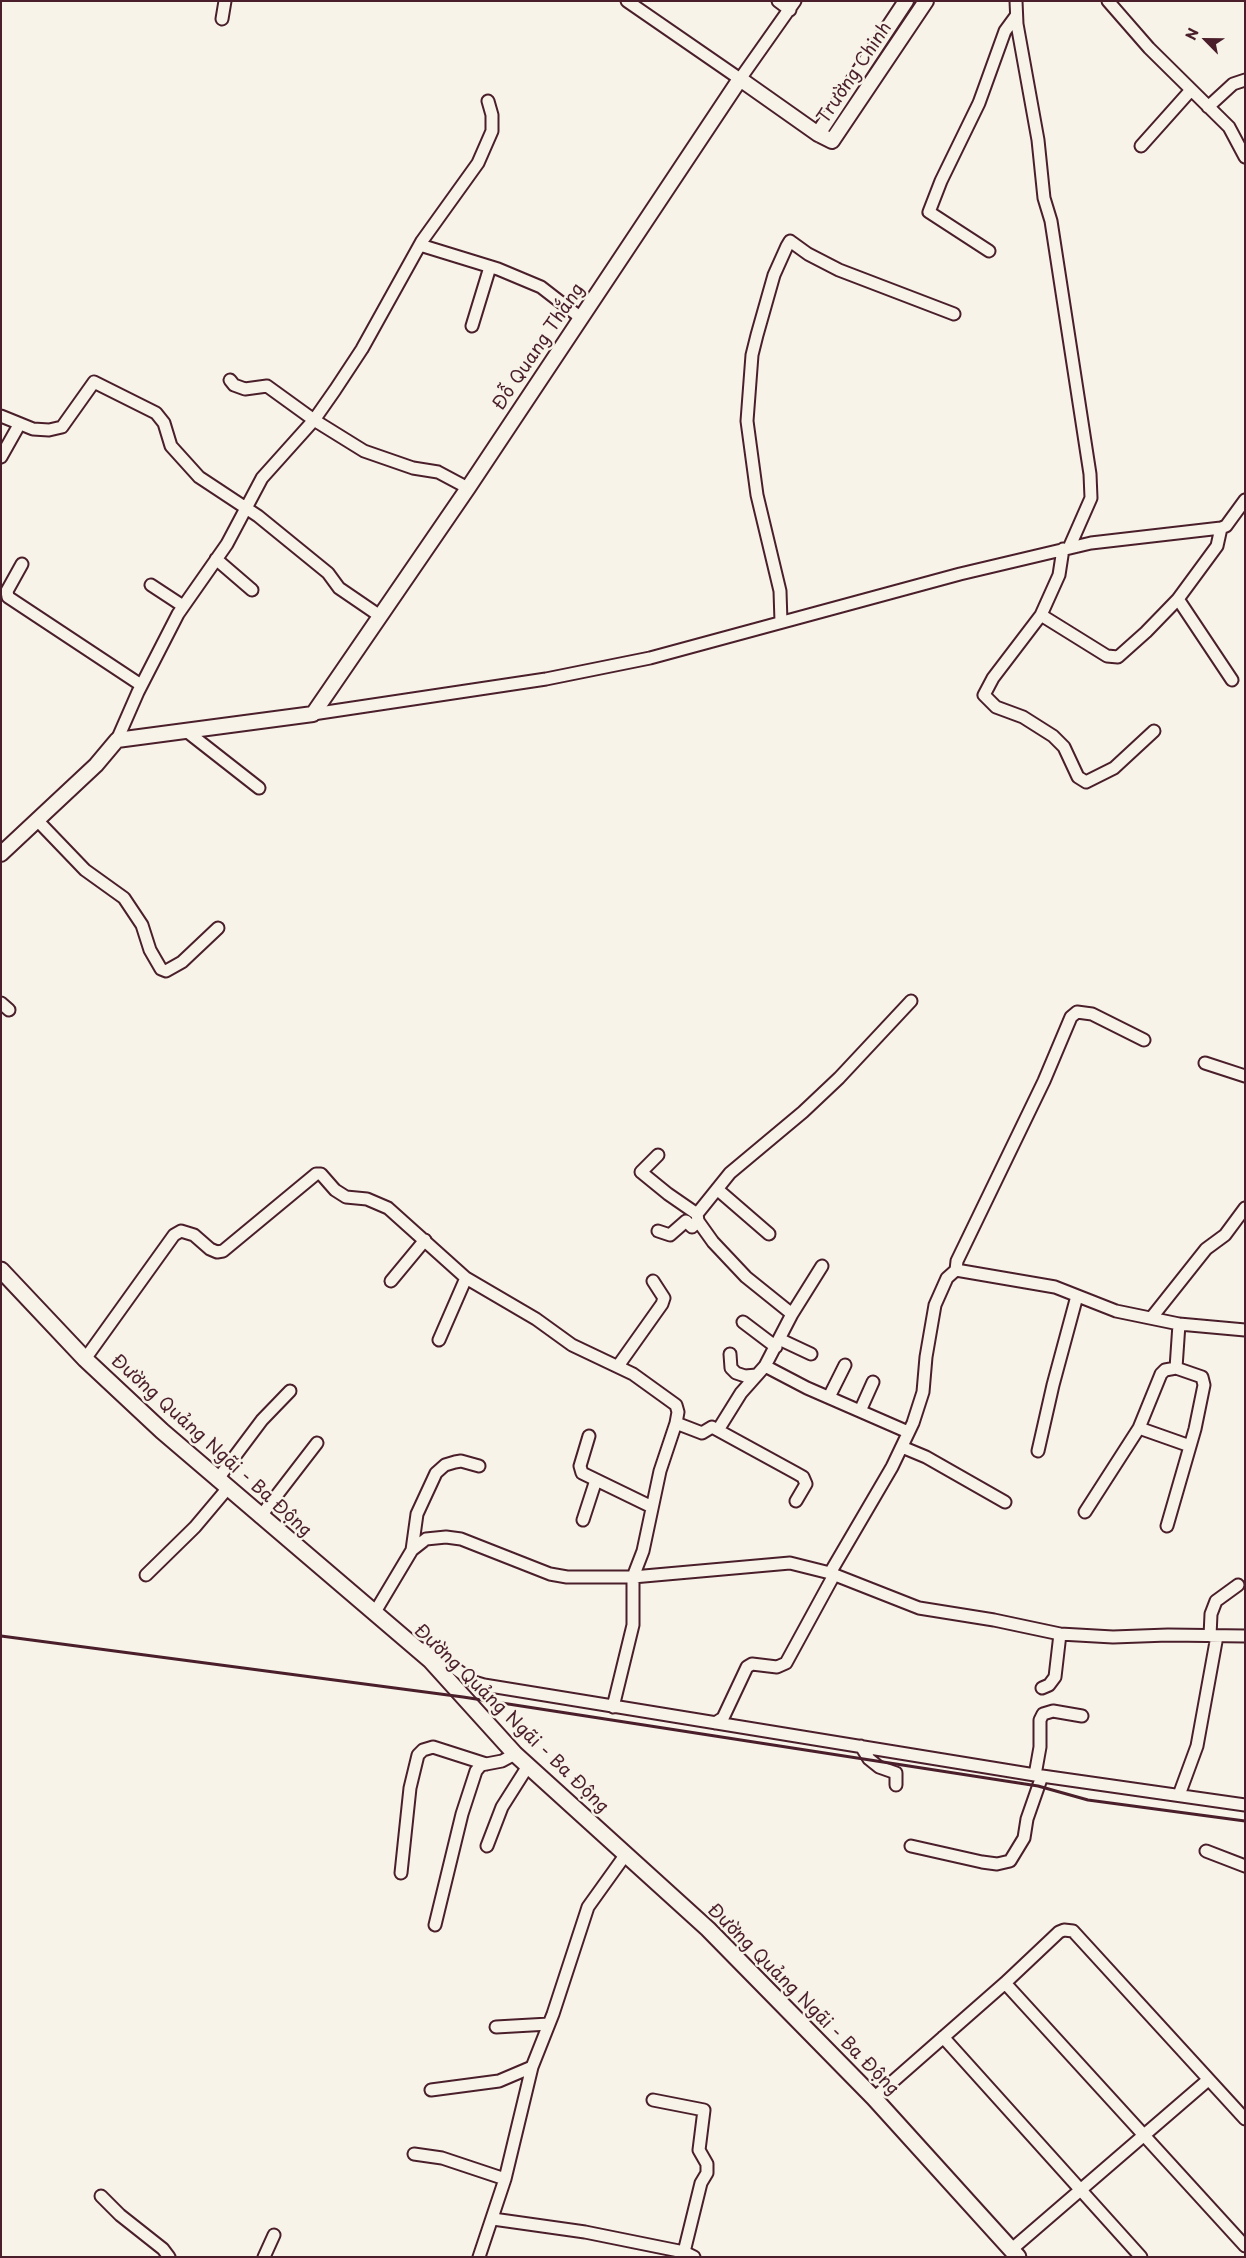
<!DOCTYPE html>
<meta charset="utf-8">
<style>
body{margin:0}
#map{position:relative;width:1246px;height:2258px;overflow:hidden;background:#f7f3e8;font-family:"Playpen Sans",sans-serif}
canvas{display:block}
.frame{position:absolute;inset:0;border:2px solid #4a1f2b;pointer-events:none}
.north{position:absolute;left:1181px;top:15px;width:50px;height:50px;-webkit-text-stroke:4px #f7f3e8;paint-order:stroke;rotate:293deg;font-size:14px;font-weight:700;line-height:20px;text-align:center;color:#4a1f2b}
.north::after{content:'';display:block;margin:auto;width:18px;height:22px;background:#4a1f2b;clip-path:polygon(50% 0,100% 100%,50% 72%,0 100%)}
</style>
<div id="map">
<canvas width="1246" height="2258"></canvas>
<div class="frame"></div>
<div class="north">N</div>
</div>
<script>
const g = document.querySelector('canvas').getContext('2d');
g.lineJoin = 'round';
function toPath(rows) {
  const path = new Path2D();
  for (const r of rows) {
    path.moveTo(r[0], r[1]);
    for (let i = 2; i < r.length; i += 2) path.lineTo(r[i], r[i + 1]);
  }
  return path;
}
function trace(path, color, width, dash) {
  g.strokeStyle = color;
  g.lineWidth = width;
  g.lineCap = dash ? 'butt' : 'round';
  g.setLineDash(dash || []);
  g.stroke(path);
}
function write(font, color, halo, rows, align = 'center') {
  g.font = font + ' "Playpen Sans",sans-serif';
  g.lineWidth = 5;
  g.setLineDash([]);
  g.textBaseline = 'middle';
  g.strokeStyle = halo;
  g.fillStyle = color;
  for (const [text, x, y, turn = 0] of rows) {
    g.save();
    g.translate(x, y);
    g.rotate((+turn || 0) * Math.PI / 180);
    g.textAlign = isNaN(turn) ? turn : align;
    if (halo) g.strokeText(text, 0, 0);
    g.fillText(text, 0, 0);
    g.restore();
  }
}
const minor = toPath([
 [627,1,740,79,795,1],
 [778,1,790,10],
 [1016,1,1017,24,1038,140,1044,198,1051,221,1090,474,1091,498,1069,548],
 [1108,1,1149,48,1229,127,1245,157],
 [222,19,225,1],
 [1208,107,1233,84,1245,80],
 [1141,146,1191,90],
 [420,245,498,269,541,287,581,318],
 [989,251,929,212,941,181,979,103,1005,31,1016,16],
 [472,326,490,267],
 [230,380,234,385,245,389,267,386,314,420,364,451,413,468,438,472,468,488],
 [1,416,33,429,49,430,62,427,94,382,156,413,164,423,171,446,199,477,258,516,328,573,339,588,380,616],
 [1,457,19,425],
 [1063,549,1059,575,1041,615,993,678,984,695,996,707,1023,717,1053,736,1064,747,1078,777,1086,782,1114,768,1154,731],
 [216,559,252,590],
 [22,564,7,591,8,597,141,685],
 [151,585,183,606],
 [1178,599,1232,680],
 [1041,615,1107,656,1118,657,1146,632,1178,599,1217,546,1221,528],
 [781,622,780,591,757,495,747,421,752,355,757,335,774,275,787,246,790,241,808,254,839,270,954,314],
 [313,714,546,679,650,658,960,574,1091,543,1221,528,1226,526,1245,500],
 [185,730,259,788],
 [117,740,138,692,178,614,227,544,262,478,314,420,335,390,362,349,422,241,478,163,492,131,492,115,488,101],
 [37,820,85,870,124,898,142,925,150,950,161,969,166,971,182,962,218,928],
 [1,1003,9,1010],
 [1205,1063,1245,1076],
 [658,1155,641,1172,668,1194,697,1214],
 [717,1189,769,1234],
 [658,1231,670,1235,686,1221,692,1227,698,1221],
 [956,1270,957,1261,1044,1081,1071,1017,1077,1012,1092,1014,1144,1040],
 [391,1281,425,1240],
 [792,1314,822,1266],
 [1152,1317,1206,1249,1225,1235,1245,1208],
 [743,1322,776,1347],
 [779,1339,811,1354],
 [439,1340,466,1278],
 [730,1354,731,1368,736,1373,745,1376,757,1375],
 [85,1359,174,1235,181,1231,194,1235,210,1249,217,1252,223,1251,316,1174,321,1174,335,1190,346,1197,367,1199,388,1208,466,1278,536,1319,572,1345,633,1374,676,1405,678,1412,676,1423,660,1471,643,1551,633,1577,633,1625,613,1707],
 [618,1366,662,1304,664,1298,653,1281],
 [765,1366,807,1388,908,1432],
 [829,1397,845,1365],
 [860,1411,873,1382],
 [676,1423,702,1433,712,1427,796,1473,803,1477,806,1484,796,1501],
 [1139,1428,1190,1446],
 [718,1430,741,1393,765,1366,792,1314,746,1277,713,1242,698,1221,697,1214,730,1173,803,1112,839,1078,911,1001],
 [589,1436,580,1466,582,1473,652,1507],
 [902,1447,926,1457,1005,1502],
 [1038,1451,1053,1385,1077,1296],
 [217,1480,262,1420,290,1391],
 [1085,1512,1139,1428,1161,1374,1165,1370,1176,1368,1179,1324],
 [260,1517,317,1443],
 [583,1520,596,1480],
 [1167,1526,1195,1429,1204,1385,1202,1377,1176,1368],
 [412,1550,417,1514,436,1473,445,1465,455,1462,461,1461,479,1466],
 [830,1573,892,1467,913,1423,923,1392,926,1357,935,1305,947,1278,956,1270,1055,1287,1116,1311,1179,1324,1245,1330],
 [146,1575,195,1527,227,1489],
 [375,1612,412,1550,426,1539,446,1537,461,1539,550,1574,567,1577,633,1577,790,1563,830,1573,919,1608,994,1620,1060,1634,1113,1637,1168,1635,1245,1636],
 [1210,1636,1211,1614,1216,1601,1238,1585],
 [423,1649,442,1659,474,1682,484,1685,1035,1775,1245,1805],
 [1042,1688,1049,1685,1055,1677,1060,1634],
 [715,1723,723,1718,747,1667,752,1664,777,1667,786,1663,834,1575],
 [861,1746,869,1759,879,1767,896,1773,896,1785],
 [1035,1775,1040,1747,1040,1720,1043,1714,1053,1711,1082,1716],
 [1179,1795,1197,1746,1217,1636],
 [487,1846,502,1807,528,1766],
 [911,1846,982,1862,997,1864,1010,1861,1024,1838,1027,1819,1042,1776],
 [1206,1851,1245,1866],
 [401,1873,410,1788,418,1755,423,1750,433,1747,486,1764],
 [435,1925,462,1814,476,1771,481,1765,502,1761,515,1754],
 [1005,1983,1245,2246],
 [496,2027,549,2024],
 [943,2037,1141,2257],
 [431,2090,499,2081,532,2067],
 [874,2098,1005,1983,1059,1932,1064,1930,1073,1931,1245,2119],
 [653,2100,704,2110,699,2150,707,2164,707,2173,701,2183,684,2252],
 [414,2154,442,2158,505,2179],
 [101,2196,120,2215,163,2249,169,2257],
 [493,2219,585,2232,684,2252,694,2257],
 [1012,2249,1208,2080],
 [264,2257,274,2235],
 [479,2257,505,2179,532,2067,553,2014,588,1907,626,1854]
]);
const tertiary = toPath([
 [818,134,906,1],
 [1,854,96,765,117,740,313,714,468,488,740,79,818,134,832,141,926,1]
]);
const secondary = toPath([
 [1,1270,85,1359,162,1431,430,1660,515,1754,708,1929,874,2098,1018,2257]
]);
trace(minor, '#4a1f2b', 15);
trace(tertiary, '#4a1f2b', 18);
trace(secondary, '#4a1f2b', 19);
trace(minor, '#f7f3e8', 11);
trace(tertiary, '#f7f3e8', 14);
trace(secondary, '#f7f3e8', 15);
trace(toPath([
 [1,1636,463,1697,1038,1786,1088,1800,1245,1821]
]), '#4a1f2b', 3);
write('18px', '#4a1f2b', '#f7f3e8', [
 ["Trường Chinh",855,73,-56],
 ["Đỗ Quang Thắng",539,347,-56],
 ["Đường Quảng Ngãi - Ba Động",211,1446,42],
 ["Đường Quảng Ngãi - Ba Động",511,1719,44],
 ["Đường Quảng Ngãi - Ba Động",803,2000,45]
]);
</script>
